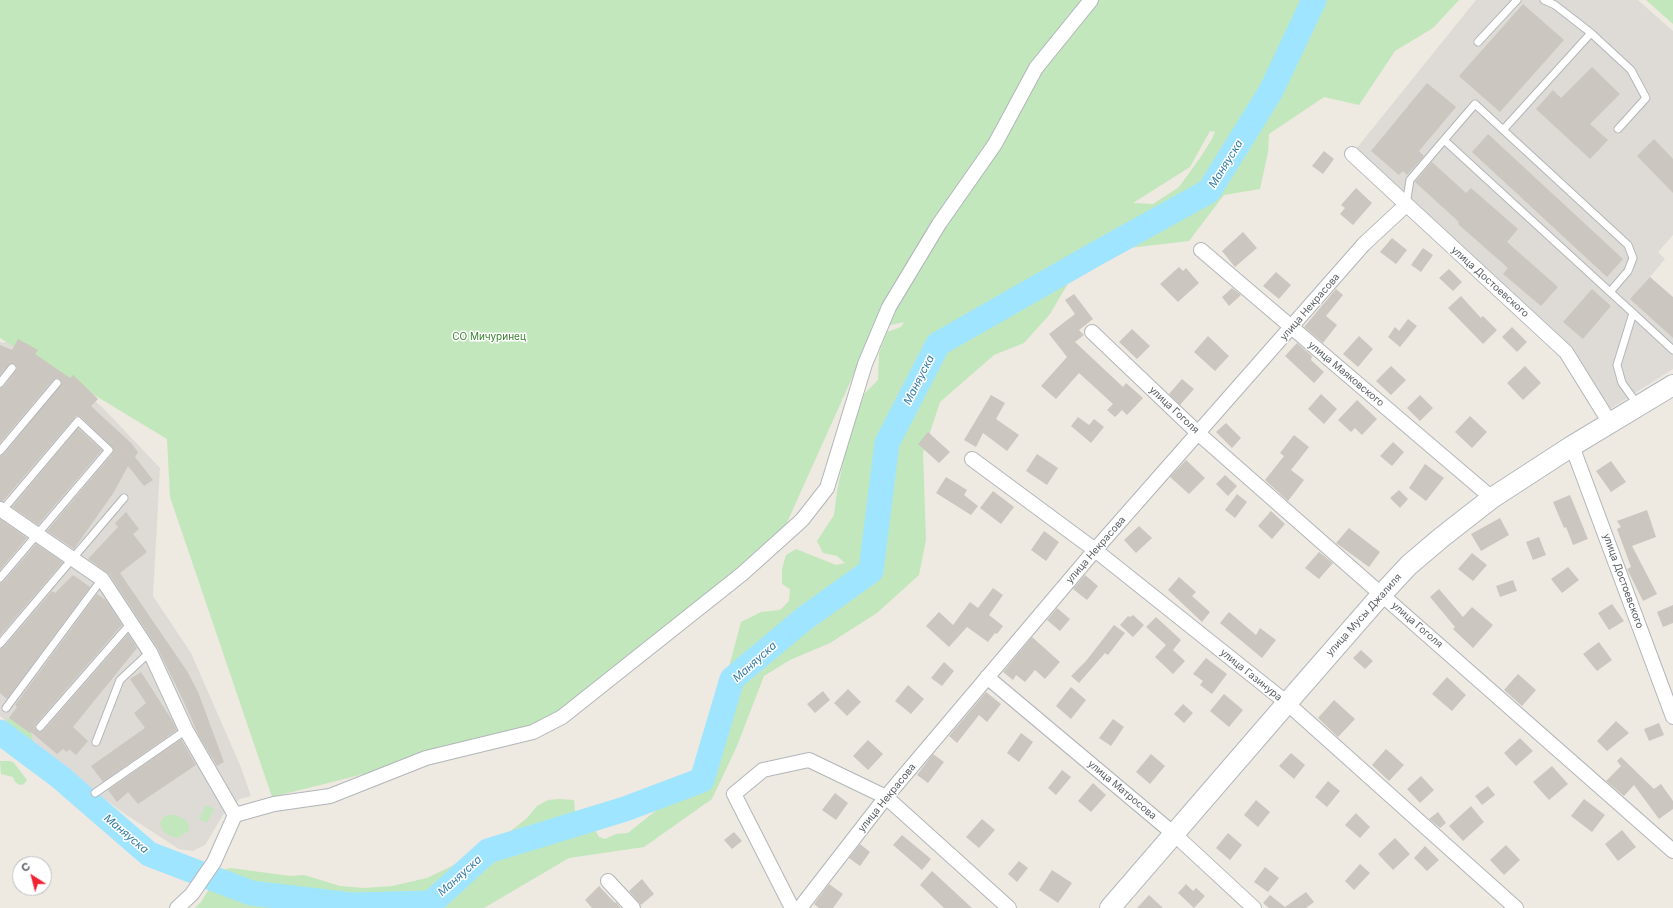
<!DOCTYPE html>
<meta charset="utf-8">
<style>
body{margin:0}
#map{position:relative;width:1673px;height:908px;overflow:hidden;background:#eee9e1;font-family:Inter,sans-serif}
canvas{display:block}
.north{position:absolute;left:12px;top:856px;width:40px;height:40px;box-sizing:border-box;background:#fff;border:1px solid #bdbfc1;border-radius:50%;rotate:324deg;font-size:11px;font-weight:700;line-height:16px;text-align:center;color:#5a5f63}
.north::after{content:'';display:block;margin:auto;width:14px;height:18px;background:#f32233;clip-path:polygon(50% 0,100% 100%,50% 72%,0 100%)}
</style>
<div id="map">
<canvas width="1673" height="908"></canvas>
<div class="north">С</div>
</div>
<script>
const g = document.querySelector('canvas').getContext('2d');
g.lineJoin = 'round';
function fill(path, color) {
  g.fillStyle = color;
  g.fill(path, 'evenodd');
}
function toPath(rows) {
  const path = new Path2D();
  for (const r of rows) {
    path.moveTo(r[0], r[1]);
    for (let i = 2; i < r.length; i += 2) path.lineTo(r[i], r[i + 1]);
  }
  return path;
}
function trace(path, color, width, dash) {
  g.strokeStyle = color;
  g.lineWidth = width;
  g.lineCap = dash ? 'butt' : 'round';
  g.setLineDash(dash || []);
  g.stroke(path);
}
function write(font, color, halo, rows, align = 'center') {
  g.font = font + ' Inter,sans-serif';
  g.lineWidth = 3;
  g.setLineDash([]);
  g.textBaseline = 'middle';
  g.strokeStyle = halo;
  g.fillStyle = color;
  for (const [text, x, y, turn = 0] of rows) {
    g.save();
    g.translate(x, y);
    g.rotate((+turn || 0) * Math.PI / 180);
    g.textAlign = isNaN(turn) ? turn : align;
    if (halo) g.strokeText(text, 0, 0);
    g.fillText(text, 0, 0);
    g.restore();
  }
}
fill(toPath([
 [1476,0,1638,0,1673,31,1673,235,1658,252,1665,259,1650,277,1673,298,1673,369,1610,409,1574,350,1356,149],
 [20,331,105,410,160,468,153,596,191,653,240,765,251,796,240,799,223,815,205,845,193,851,179,849,128,816,53,762,0,716,0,342,4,343]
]), '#dedbd6');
fill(toPath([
 [0,0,1459,0,1433,28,1395,51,1359,105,1324,97,1269,134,1268,152,1260,189,1224,195,1189,241,1086,253,1050,314,1024,343,994,355,940,402,923,453,926,540,919,575,877,613,830,643,790,660,764,676,737,746,712,799,644,847,569,858,484,908,195,908,201,902,221,870,231,868,290,876,304,875,340,886,364,888,392,886,427,878,452,866,476,849,507,834,527,818,537,806,548,800,559,799,574,800,575,812,578,817,595,830,599,837,605,839,616,834,628,833,669,800,680,795,696,772,707,749,741,622,761,612,780,610,789,601,790,589,782,584,782,569,786,555,796,549,836,565,845,563,837,556,823,553,817,541,834,515,837,491,851,425,865,393,878,380,879,353,887,332,901,327,904,322,874,329,785,527,553,731,444,754,272,797,170,497,167,439,0,338],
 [1210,131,1215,132,1212,139,1200,158,1179,187,1153,204,1133,203,1190,167],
 [1646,0,1673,0,1673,24],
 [13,716,31,727,33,743,37,749,43,750,46,756,44,760,34,761,15,753,7,744,3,727,6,720],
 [0,761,10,761,14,763,27,780,24,784,20,785,15,782,13,777,1,774],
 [206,805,214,809,207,823,199,819],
 [170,815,176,815,184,819,188,823,189,830,178,838,170,836,163,831,160,823,164,817]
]), '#c2e7bc');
trace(toPath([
 [0,732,60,777,149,854,251,893,351,905,431,903,488,851,625,809,702,780,732,679,805,618,871,571,887,443,938,344,1092,256,1209,191,1271,91,1314,0]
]), '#a0e5ff', 25);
fill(toPath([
 [1523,4,1564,40,1500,112,1459,76],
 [1592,67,1620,94,1590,124,1608,140,1590,159,1536,109,1553,90,1561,98],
 [1427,83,1456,107,1419,151,1424,156,1407,175,1403,171,1399,175,1371,151],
 [1488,134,1623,259,1607,277,1472,152],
 [1654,139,1673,159,1673,193,1637,156],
 [1324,151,1334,159,1323,174,1312,166],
 [1432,162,1466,193,1471,188,1518,229,1507,242,1558,287,1541,306,1503,274,1508,268,1458,224,1459,222,1415,182],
 [1356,188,1372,203,1353,225,1340,214,1345,208,1341,205],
 [1243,232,1257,248,1235,267,1222,251],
 [1392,238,1407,250,1396,264,1380,252],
 [1423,248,1433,255,1421,272,1411,265],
 [1179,267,1183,271,1186,268,1199,283,1178,302,1160,284],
 [1449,269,1462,282,1453,291,1439,278],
 [1276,272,1291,285,1279,299,1263,286],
 [1650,277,1673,297,1673,338,1630,299],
 [1232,288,1241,295,1229,306,1222,297],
 [1336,289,1343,295,1326,316,1337,325,1323,343,1304,327],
 [1592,289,1611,306,1583,339,1563,322],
 [1074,294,1093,319,1079,330,1084,335,1075,342,1123,387,1126,383,1143,398,1127,415,1122,410,1115,417,1107,410,1113,404,1079,373,1056,399,1041,386,1067,357,1049,334,1075,314,1065,300],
 [1461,296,1481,318,1483,316,1497,330,1483,344,1448,308],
 [1408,319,1417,326,1400,347,1388,337,1395,327,1399,331],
 [1512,327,1527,342,1517,352,1502,337],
 [1132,329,1150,346,1137,359,1119,342],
 [1208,336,1229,356,1215,371,1194,352],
 [1359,336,1373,349,1358,367,1343,354],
 [18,339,38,350,35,354,70,378,73,375,98,399,91,406,131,443,138,452,135,457,153,480,144,486,128,466,114,492,74,549,47,531,113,453,114,449,81,417,76,416,3,501,0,501,0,456,4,454,62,383,58,378,53,380,0,443,0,388,4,386,17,368,15,364,10,364,0,375,0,345,12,350],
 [1297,343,1312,356,1311,360,1324,372,1314,383,1285,356],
 [1391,366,1406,380,1391,395,1376,381],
 [1525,366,1541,383,1523,400,1507,383],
 [1182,379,1194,389,1180,405,1169,394],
 [1321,394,1337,409,1324,424,1308,409],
 [991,395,1005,403,996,419,1019,435,1007,451,983,433,976,447,964,440],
 [1420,395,1433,408,1420,421,1407,408],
 [1357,400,1377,419,1362,435,1355,428,1351,432,1338,420],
 [1470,416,1487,432,1472,448,1455,432],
 [1078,417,1089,425,1094,419,1104,427,1091,443,1071,426],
 [1226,423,1241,438,1232,448,1216,432],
 [78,428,102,450,38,525,12,507],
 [928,432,950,452,939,463,918,444],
 [1294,435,1309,447,1291,470,1304,480,1288,501,1265,480,1284,456,1280,453],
 [1393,442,1404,452,1392,466,1380,456],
 [1037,454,1058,468,1047,485,1026,471],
 [1186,460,1205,478,1189,494,1170,477],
 [1611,461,1626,482,1611,492,1596,471],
 [1425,464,1444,478,1426,501,1409,488],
 [1225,475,1237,486,1228,496,1216,484],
 [946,477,967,490,964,495,978,506,971,515,936,493],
 [1399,490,1408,499,1400,508,1390,498],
 [993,491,1014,507,1001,524,980,508],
 [1237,494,1247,502,1235,518,1225,510],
 [1570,495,1588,539,1573,545,1566,527,1564,528,1553,502],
 [1647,510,1656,537,1632,546,1657,594,1643,601,1627,569,1631,567,1617,529,1621,527,1617,521],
 [1271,511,1285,524,1272,539,1258,526],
 [126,512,139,529,133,534,147,552,120,573,187,671,198,692,224,762,217,766,199,736,183,700,157,647,109,574,88,559,118,527,115,523],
 [1500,518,1509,535,1481,551,1471,534],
 [0,519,27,538,0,570],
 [1139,526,1152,538,1136,553,1124,540],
 [1349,528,1380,552,1369,567,1336,543],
 [1044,531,1059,542,1046,561,1031,550],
 [1539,537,1546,555,1533,560,1526,542],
 [36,544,63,562,0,636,0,583,4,581],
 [1319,552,1333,563,1319,579,1305,568],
 [1472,553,1487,565,1473,581,1458,569],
 [1568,567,1579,580,1562,593,1551,579],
 [73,575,90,587,7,699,0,693,0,649,4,647,52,591,55,593],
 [1085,575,1098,586,1087,600,1073,589],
 [1179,577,1196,592,1192,596,1210,612,1202,622,1168,590],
 [1513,580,1517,591,1500,597,1496,586],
 [993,588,1003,595,989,615,1003,626,997,634,995,633,988,642,967,627,949,647,926,626,939,612,953,625,970,602,978,608],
 [1439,589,1463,617,1472,607,1493,625,1473,648,1453,629,1455,627,1430,597],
 [97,594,106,600,122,625,36,724,35,726,36,730,39,732,44,730,128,634,137,648,73,727,88,741,76,755,69,749,67,752,63,749,57,754,31,732,30,733,9,718,17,707,15,705],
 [1612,604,1624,621,1609,630,1598,613],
 [1673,605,1673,623,1663,627,1657,612],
 [1057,608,1070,619,1060,631,1047,620],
 [1229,612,1256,635,1260,628,1276,640,1262,658,1220,623],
 [1133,615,1144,625,1133,637,1120,625,1128,616,1130,617],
 [1156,617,1181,640,1173,650,1185,661,1173,674,1155,657,1166,645,1146,627],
 [1114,625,1125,633,1108,655,1105,653,1079,683,1071,676,1086,661],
 [1032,637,1060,662,1045,679,1035,670,1025,682,1016,675,1013,680,1003,672],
 [1599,642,1612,660,1597,671,1583,654],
 [1361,650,1373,661,1365,669,1353,658],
 [1206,658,1227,674,1212,694,1200,685,1203,681,1193,674],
 [944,662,954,671,942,686,931,678],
 [141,672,172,720,177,730,103,782,91,766,145,728,134,713,146,703,130,679],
 [1518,674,1536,690,1522,706,1504,690],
 [1447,677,1466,695,1452,711,1432,694],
 [908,685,924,699,911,714,895,701],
 [1071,687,1086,700,1071,719,1056,706],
 [848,689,861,702,847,716,834,703],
 [823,691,830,700,815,713,807,704],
 [986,692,1001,704,987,722,979,715,957,743,949,736],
 [1224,694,1243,710,1229,727,1210,711],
 [1334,700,1355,719,1338,737,1318,718],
 [1183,704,1193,713,1184,723,1174,714],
 [1113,719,1124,727,1111,746,1099,738],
 [1616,721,1629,733,1607,751,1597,741],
 [1659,723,1664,735,1649,741,1644,729],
 [1021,733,1033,742,1019,762,1007,753],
 [1520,738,1533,751,1516,766,1504,753],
 [181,739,196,765,138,804,128,792,117,802,108,790],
 [868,740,883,754,868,770,853,756],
 [1386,749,1404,765,1389,781,1372,765],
 [1291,753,1305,765,1294,779,1279,766],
 [933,754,944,762,928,783,917,775],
 [1151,754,1165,766,1150,784,1136,772],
 [1621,757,1654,789,1661,784,1673,801,1673,809,1659,819,1634,785,1624,796,1606,781,1621,766,1617,761],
 [1552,766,1568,784,1549,800,1533,782],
 [1062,770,1071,777,1056,795,1048,788],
 [1421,776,1434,790,1420,803,1407,789],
 [1328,781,1340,791,1327,807,1315,797],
 [1093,783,1106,795,1091,812,1078,801],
 [1488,786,1495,795,1482,805,1475,796],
 [835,793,848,803,836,820,822,810],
 [1584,799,1605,815,1592,832,1571,816],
 [1256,800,1270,812,1258,827,1244,815],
 [1471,806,1484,822,1463,841,1449,826],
 [1438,812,1446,823,1440,828,1429,819],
 [1356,813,1370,827,1360,838,1345,825],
 [982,819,995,830,979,848,966,837],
 [1622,830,1636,847,1618,861,1605,844],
 [734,832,742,841,732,849,724,840],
 [1228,833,1242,845,1230,860,1216,848],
 [902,835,931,859,922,870,893,845],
 [1395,838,1410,854,1393,870,1378,854],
 [860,844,870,852,860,866,849,858],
 [1506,845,1520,860,1504,875,1490,860],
 [1425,846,1439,860,1427,871,1414,858],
 [1019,861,1028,868,1017,882,1008,874],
 [1360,864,1370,873,1354,890,1345,881],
 [1265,867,1279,878,1268,892,1254,882],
 [1052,870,1072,883,1058,903,1039,890],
 [932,871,972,908,944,908,920,885],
 [642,879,654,894,641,905,629,891],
 [829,884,843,894,833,908,819,908,814,904],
 [1186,884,1193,891,1196,888,1205,896,1194,908,1178,893],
 [599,886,615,903,616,902,621,908,592,908,585,900],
 [1306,892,1314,902,1306,908,1269,908,1263,903,1270,895,1285,907],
 [1149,895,1163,908,1137,908]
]), '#cbc6c0');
const lane = toPath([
 [1591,33,1631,70,1646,98,1618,129],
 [1478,42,1517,0],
 [1503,130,1591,33,1555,5,1544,0],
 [1444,140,1475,104,1628,245,1633,258,1628,271,1610,292],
 [1406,205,1410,180,1444,140,1633,313,1617,365,1622,383,1638,405],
 [1633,313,1673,350],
 [0,383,12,368],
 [0,451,57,383],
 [0,578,109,450,78,421,1,512],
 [0,644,124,498],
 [6,708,102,579],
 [40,727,131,623],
 [96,742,120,680,150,652],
 [95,793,186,730]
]);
const street = toPath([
 [1352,154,1566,352,1610,423],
 [1201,250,1492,498],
 [1092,332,1199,434,1673,851],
 [1572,446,1673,717],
 [972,459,1095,550,1287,703,1516,908],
 [0,509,102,579,150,652,186,730,235,815],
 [987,677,1174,834,1254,908],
 [235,815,274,804,330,796,426,758,533,732,562,717,742,574,802,520,827,488,865,364,889,307,939,224,995,144,1036,68,1091,0],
 [608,881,633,908],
 [177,908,192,894,214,862,235,815],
 [792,908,734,794,763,770,809,760,886,797,1009,908],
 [800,908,886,797,1095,550,1364,244,1406,205]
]);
const secondary = toPath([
 [1110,908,1287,703,1382,594,1409,565,1442,537,1492,498,1572,446,1673,385]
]);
trace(lane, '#b2b6ba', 9);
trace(street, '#b2b6ba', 16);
trace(secondary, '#b3b8bd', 22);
trace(lane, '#fff', 7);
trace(street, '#fff', 14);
trace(secondary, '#fff', 20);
write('10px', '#5a5f63', '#fff', [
 ["улица Достоевского",1490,282,42],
 ["улица Некрасова",1310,307,-49],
 ["улица Маяковского",1346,374,40],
 ["улица Гоголя",1174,410,43],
 ["улица Некрасова",1096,550,-49],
 ["улица Достоевского",1623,581,70],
 ["улица Мусы Джалиля",1364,615,-48],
 ["улица Гоголя",1417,625,41],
 ["улица Газинура",1251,675,39],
 ["улица Матросова",1122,790,40],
 ["улица Некрасова",887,798,-51]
]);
write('10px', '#39852f', '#fff', [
 ["СО Мичуринец",489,337]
]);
write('italic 11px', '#337ca4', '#fff', [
 ["Маняуска",1226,164,-58],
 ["Маняуска",919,380,-63],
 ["Маняуска",755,662,-42],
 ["Маняуска",126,834,40],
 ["Маняуска",460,876,-42]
]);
</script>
